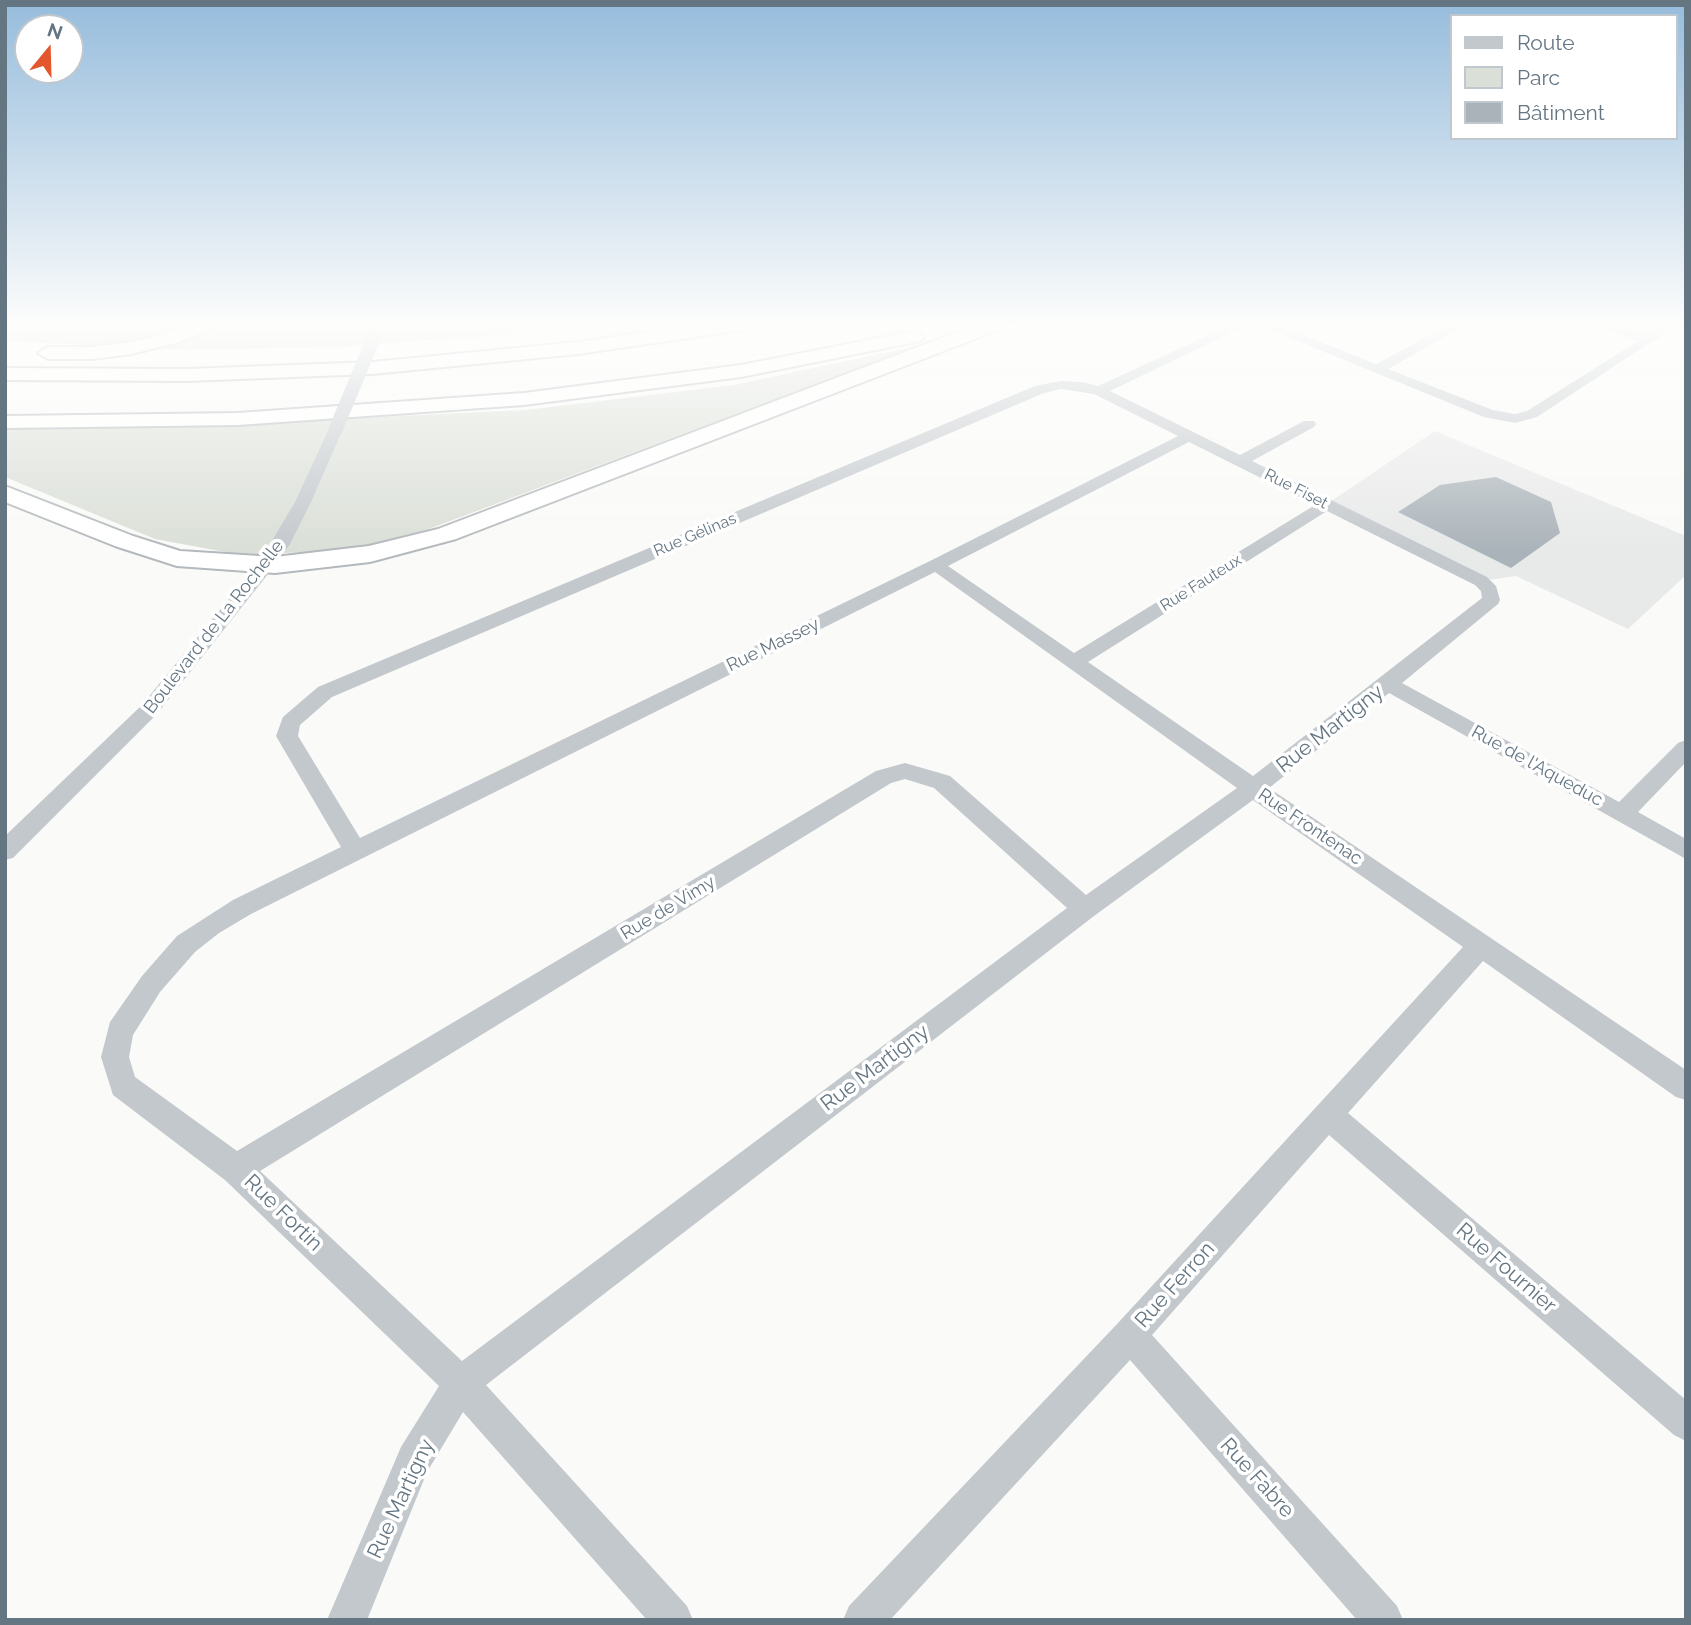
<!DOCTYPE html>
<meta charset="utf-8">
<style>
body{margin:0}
#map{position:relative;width:1691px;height:1625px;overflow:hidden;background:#fafaf8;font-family:Raleway,sans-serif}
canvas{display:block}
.frame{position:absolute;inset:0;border:7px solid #657683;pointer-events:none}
.legend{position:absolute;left:1450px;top:14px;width:228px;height:126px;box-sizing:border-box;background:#fff;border:2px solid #c1c8cd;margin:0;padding:9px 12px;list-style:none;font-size:21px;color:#657683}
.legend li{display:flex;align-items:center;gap:14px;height:35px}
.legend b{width:35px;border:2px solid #c1c8cd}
.north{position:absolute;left:14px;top:14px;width:70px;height:70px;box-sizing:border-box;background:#fff;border:2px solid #c1c8cd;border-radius:50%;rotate:19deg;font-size:19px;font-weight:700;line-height:28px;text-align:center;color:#657683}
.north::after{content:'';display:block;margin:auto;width:24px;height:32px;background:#e4572e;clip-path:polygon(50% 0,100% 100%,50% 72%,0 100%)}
</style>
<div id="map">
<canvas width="1691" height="1625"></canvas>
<div class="frame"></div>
<ul class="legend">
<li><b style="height:9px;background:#c3c8cc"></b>Route</li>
<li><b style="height:19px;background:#dadfd7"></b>Parc</li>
<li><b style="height:19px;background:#aab3b9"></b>Bâtiment</li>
</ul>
<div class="north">N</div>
</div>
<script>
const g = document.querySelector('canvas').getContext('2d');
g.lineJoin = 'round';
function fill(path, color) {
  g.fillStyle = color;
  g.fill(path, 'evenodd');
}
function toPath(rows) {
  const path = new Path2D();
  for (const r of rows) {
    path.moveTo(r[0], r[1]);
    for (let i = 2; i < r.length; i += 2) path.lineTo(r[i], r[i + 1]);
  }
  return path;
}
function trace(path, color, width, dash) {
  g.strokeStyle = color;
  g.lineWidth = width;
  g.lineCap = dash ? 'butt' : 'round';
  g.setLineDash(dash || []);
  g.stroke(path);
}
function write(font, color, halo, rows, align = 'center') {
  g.font = font + ' Raleway,sans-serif';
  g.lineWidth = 7;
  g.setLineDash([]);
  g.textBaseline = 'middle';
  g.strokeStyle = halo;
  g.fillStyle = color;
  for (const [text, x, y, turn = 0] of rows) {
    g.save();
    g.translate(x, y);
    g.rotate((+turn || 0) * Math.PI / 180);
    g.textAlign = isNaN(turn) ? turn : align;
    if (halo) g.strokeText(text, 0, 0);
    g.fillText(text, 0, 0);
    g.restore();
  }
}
fill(toPath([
 [1435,431,1686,536,1686,575,1628,629,1516,576,1481,581,1327,504]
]), '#e8e9e9');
fill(toPath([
 [12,323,593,323,512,334,335,347,188,350,5,341,5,325],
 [921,345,375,549,241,555,155,539,5,477,5,426,148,428,525,410,734,385]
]), '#dadfd7');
fill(toPath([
 [1496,477,1551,502,1560,533,1511,568,1398,512,1440,485]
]), '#aab3b9');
const highway = toPath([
 [191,323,218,323,216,327,176,343,131,354,92,359,48,359,38,353,48,347,92,347,131,342,163,335,191,323],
 [709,323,759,323,750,329,578,354,372,374,187,381,5,380,5,368,187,369,372,362,578,342,709,323],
 [981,323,1008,323,1006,327,456,539,370,562,275,573,177,566,115,546,5,502,5,486,133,536,180,551,275,557,369,546,438,529,981,323],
 [914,331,921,333,924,337,921,341,741,377,524,405,238,425,5,428,5,416,238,413,524,393,741,365,914,331]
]);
trace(highway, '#b4b9bd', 4);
fill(toPath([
 [372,323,385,323,379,342,372,346,365,342,372,323],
 [1235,323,1252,323,1110,391,1240,455,1304,421,1314,421,1316,424,1314,427,1252,461,1487,577,1496,586,1500,600,1498,604,1402,683,1619,802,1678,743,1686,740,1686,762,1638,812,1686,839,1686,859,1389,693,1269,788,1686,1070,1686,1100,1676,1097,1483,961,1348,1113,1686,1400,1686,1441,1674,1435,1329,1135,1152,1335,1397,1606,1403,1620,1357,1620,1130,1360,890,1620,843,1620,849,1606,1118,1323,1463,947,1253,800,1094,916,486,1385,687,1606,693,1620,647,1620,463,1412,427,1472,367,1620,327,1620,401,1447,439,1386,225,1180,113,1095,101,1057,110,1022,142,976,177,936,233,900,341,847,276,736,283,717,318,687,1035,386,1061,381,1083,382,1098,386,1235,323],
 [1061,389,1094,394,1178,436,930,561,360,838,298,736,300,725,332,697,1044,393,1061,389],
 [1189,442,1315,505,1074,653,948,566,1189,442],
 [1327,511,1475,585,1481,591,1482,598,1253,776,1088,662,1327,511],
 [935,572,1237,788,1086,895,950,776,905,763,876,771,237,1151,135,1077,129,1057,133,1035,160,992,195,952,219,933,251,914,935,572],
 [905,779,934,788,1067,908,462,1361,260,1171,891,783,905,779],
 [1254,323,1272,323,1376,364,1453,323,1469,323,1388,369,1493,410,1515,414,1527,411,1638,341,1591,323,1611,323,1646,335,1665,323,1680,323,1537,417,1515,423,1484,417,1254,323],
 [335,427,342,431,311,502,290,544,272,569,156,715,13,858,5,860,5,836,142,705,260,561,295,502,328,431,335,427]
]), '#c3c8cc');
fill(highway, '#fff');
trace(toPath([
 [335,431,372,342]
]), '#c3c8cc', 14);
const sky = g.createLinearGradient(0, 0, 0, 551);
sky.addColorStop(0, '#96bcdc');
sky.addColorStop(0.59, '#fdfdfc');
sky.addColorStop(1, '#fdfdfc00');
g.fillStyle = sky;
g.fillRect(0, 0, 1691, 551);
write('16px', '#657683', '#fff', [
 ["Rue Fiset",1296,489,27],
 ["Rue Gélinas",695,535,-23],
 ["Rue Fauteux",1201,583,-32]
]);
write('18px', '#657683', '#fff', [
 ["Boulevard de La Rochelle",214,627,-52],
 ["Rue Massey",773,645,-26],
 ["Rue de l'Aqueduc",1537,766,29],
 ["Rue Frontenac",1310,827,34],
 ["Rue de Vimy",668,908,-31]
]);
write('21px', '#657683', '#fff', [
 ["Rue Martigny",1330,729,-38],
 ["Rue Martigny",875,1068,-37],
 ["Rue Fortin",283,1213,44],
 ["Rue Fournier",1506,1268,41],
 ["Rue Ferron",1175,1285,-48],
 ["Rue Fabre",1257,1478,48],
 ["Rue Martigny",401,1499,-65]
]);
</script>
